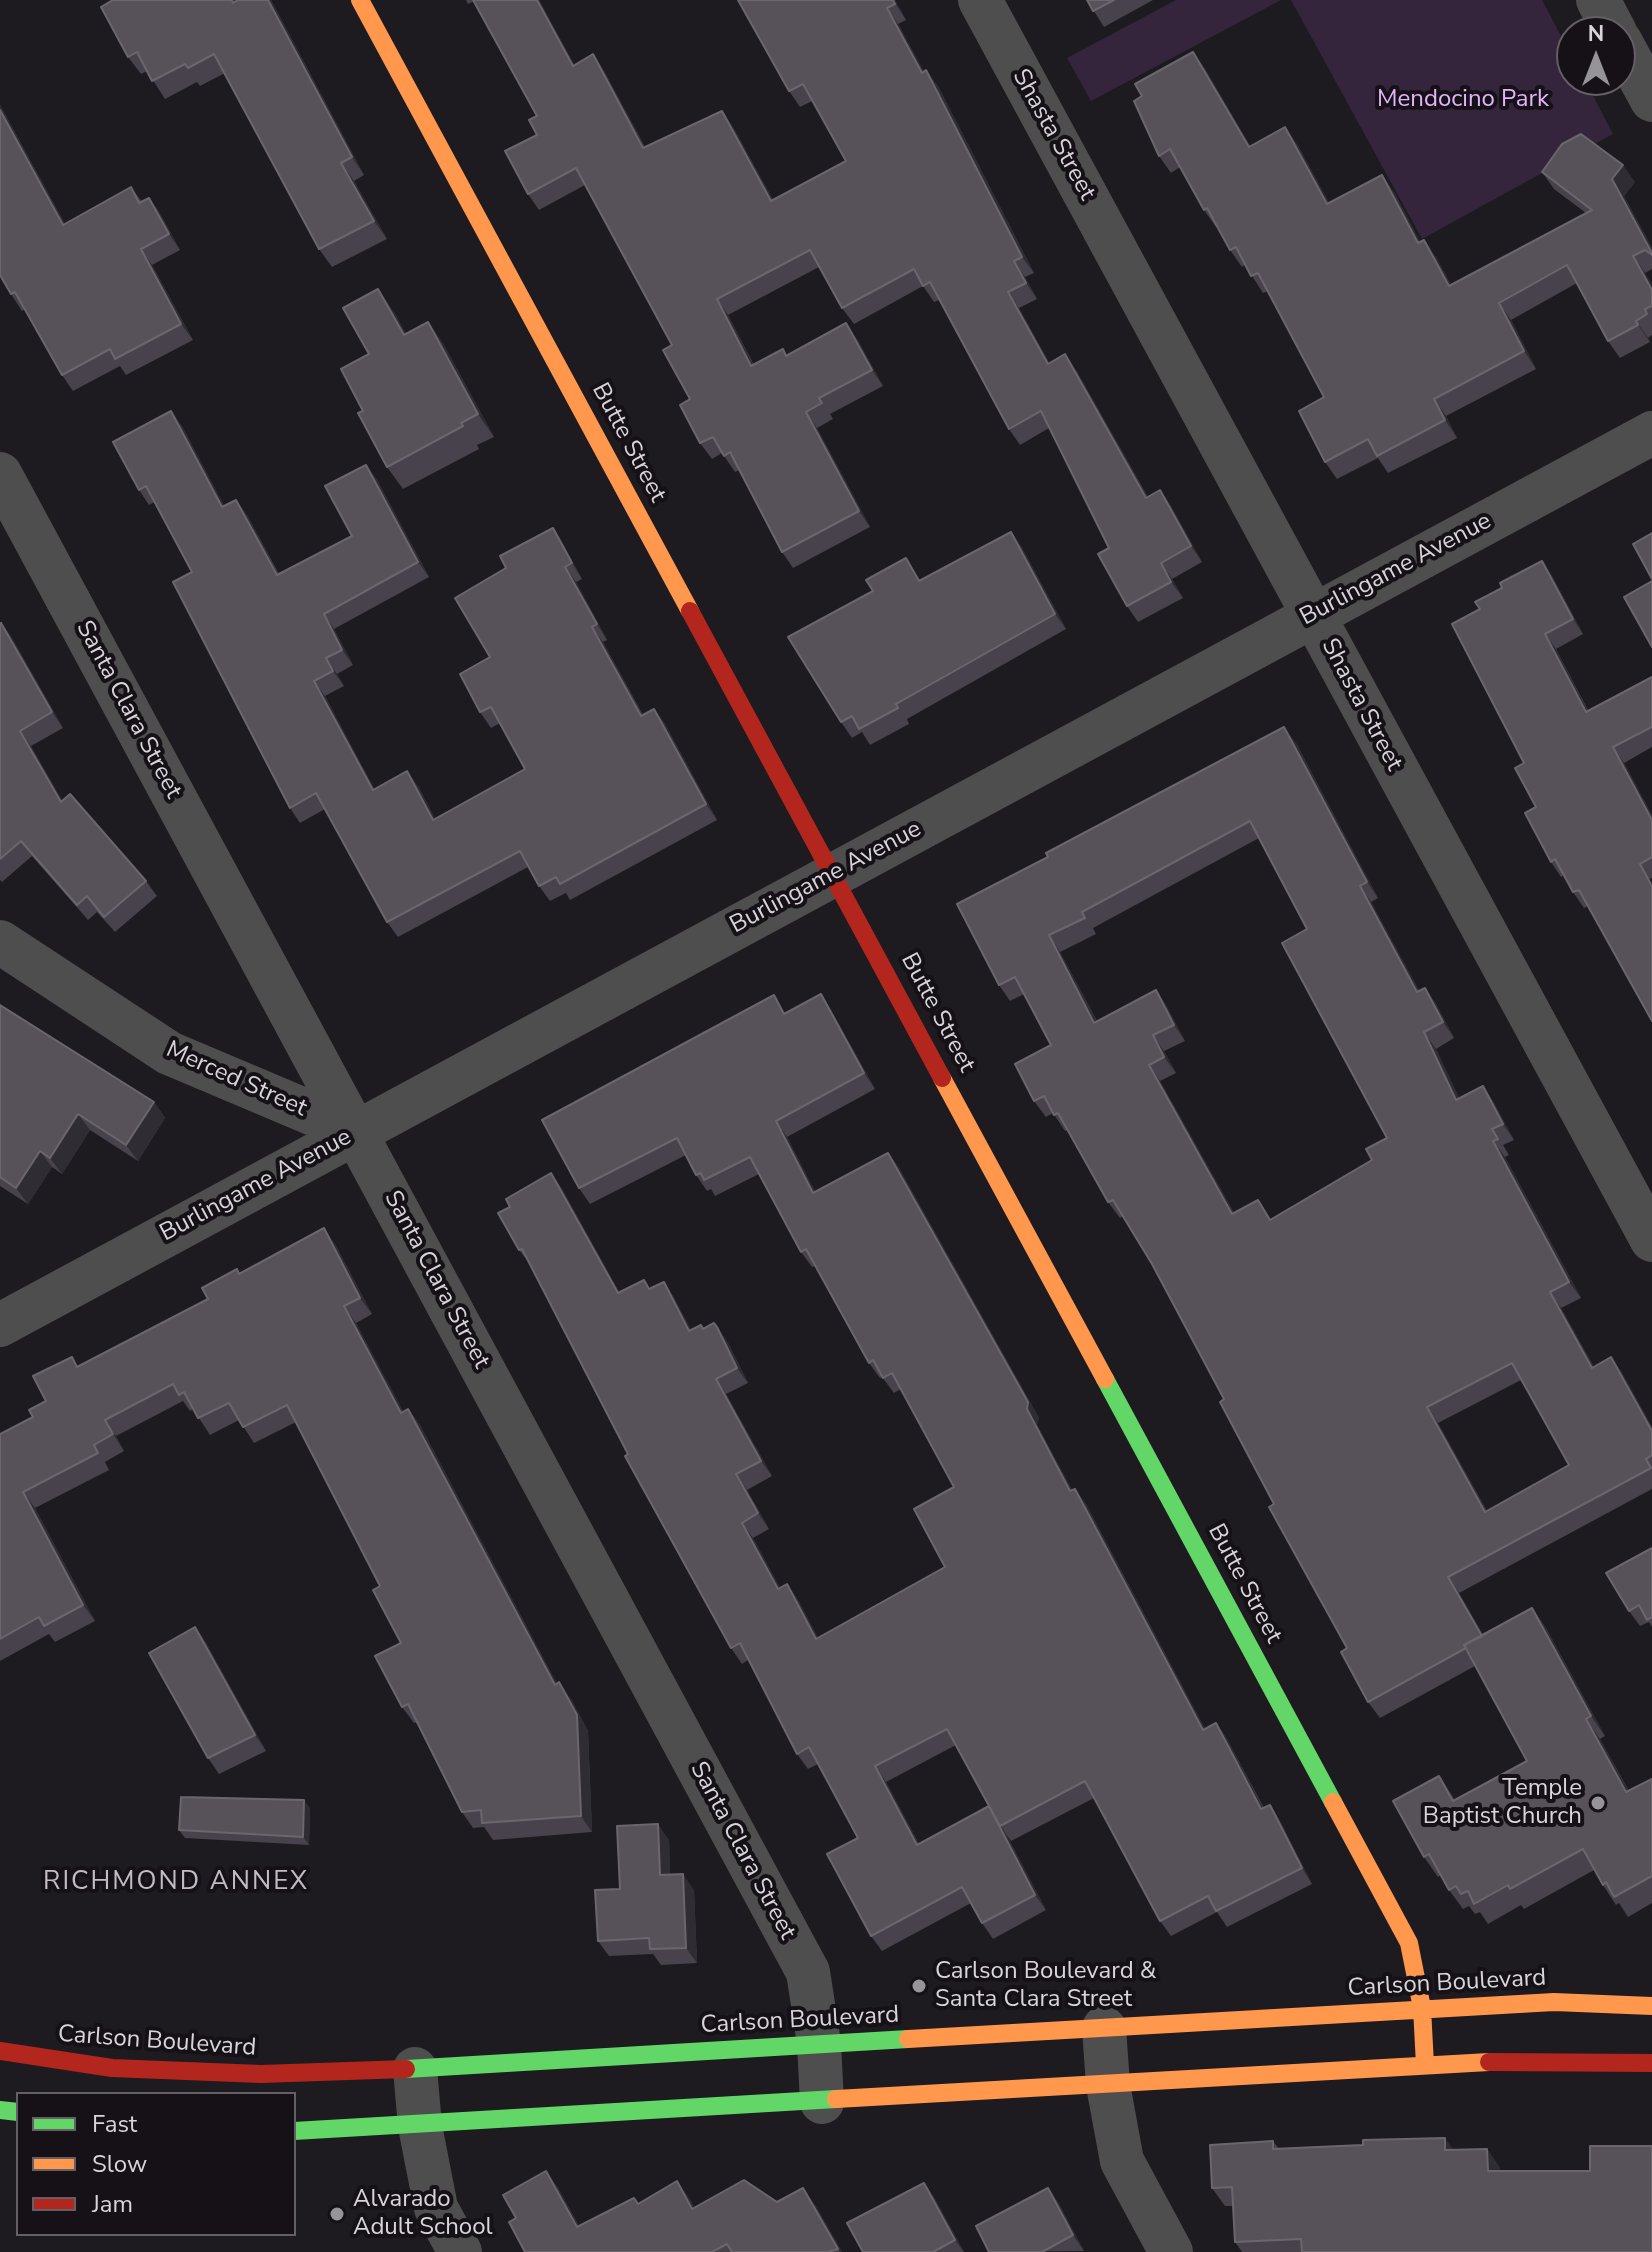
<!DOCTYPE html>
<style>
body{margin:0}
#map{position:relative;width:1652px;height:2252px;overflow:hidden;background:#1d1b1f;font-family:"Nunito Sans",sans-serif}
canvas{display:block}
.legend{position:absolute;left:16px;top:2092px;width:280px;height:144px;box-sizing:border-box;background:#151117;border:2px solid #635f65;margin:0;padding:10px 14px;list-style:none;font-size:24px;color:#d8d5da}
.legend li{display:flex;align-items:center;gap:16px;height:40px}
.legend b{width:40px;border:2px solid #635f65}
.north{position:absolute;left:1556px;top:16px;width:80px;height:80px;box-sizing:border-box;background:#151117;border:2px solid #635f65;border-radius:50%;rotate:0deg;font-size:22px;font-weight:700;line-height:32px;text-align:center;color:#d8d5da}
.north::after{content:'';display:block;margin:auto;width:28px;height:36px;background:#979499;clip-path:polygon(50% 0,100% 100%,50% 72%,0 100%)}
</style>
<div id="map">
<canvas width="1652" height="2252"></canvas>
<ul class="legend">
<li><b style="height:10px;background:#63d668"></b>Fast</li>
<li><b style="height:10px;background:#ff974d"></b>Slow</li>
<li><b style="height:10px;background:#b3261e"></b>Jam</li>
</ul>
<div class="north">N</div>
</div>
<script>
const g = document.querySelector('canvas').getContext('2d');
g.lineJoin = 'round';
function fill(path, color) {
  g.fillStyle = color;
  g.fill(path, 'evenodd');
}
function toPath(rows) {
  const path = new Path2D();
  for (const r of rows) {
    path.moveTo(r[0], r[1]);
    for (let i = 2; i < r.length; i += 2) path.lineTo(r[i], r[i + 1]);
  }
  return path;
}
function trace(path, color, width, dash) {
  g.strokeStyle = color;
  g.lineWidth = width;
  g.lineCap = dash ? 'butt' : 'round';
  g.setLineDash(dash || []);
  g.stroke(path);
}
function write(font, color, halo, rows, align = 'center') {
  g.font = font + ' "Nunito Sans",sans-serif';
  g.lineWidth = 8;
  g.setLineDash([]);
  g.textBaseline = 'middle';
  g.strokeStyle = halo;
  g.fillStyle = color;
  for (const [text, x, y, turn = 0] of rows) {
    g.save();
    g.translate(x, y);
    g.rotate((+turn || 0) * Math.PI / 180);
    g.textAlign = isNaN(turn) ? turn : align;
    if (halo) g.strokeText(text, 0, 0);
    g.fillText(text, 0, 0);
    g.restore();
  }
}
fill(toPath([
 [1176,0,1281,0,1091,101,1067,58],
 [1291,0,1542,0,1572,57,1572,80,1585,80,1613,134,1422,239]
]), '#34253c');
trace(toPath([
 [980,0,1652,1240],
 [1598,0,1615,32],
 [1620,41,1652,100],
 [0,474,808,1972,819,2043,822,2102],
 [0,942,169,1053,356,1132],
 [0,1325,1652,433],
 [1104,2028,1108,2085,1122,2161,1171,2252],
 [415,2069,420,2126,436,2208,460,2252]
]), '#4e4e4e', 44);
trace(toPath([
 [1105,1379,1333,1802],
 [406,2069,908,2039],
 [0,2110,18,2112],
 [294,2131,836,2099]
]), '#63d668', 18);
trace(toPath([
 [360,0,690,611],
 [942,1078,1105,1379],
 [1333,1802,1409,1943,1422,2008,1425,2065],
 [908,2039,1554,2002,1652,2006],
 [836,2099,1489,2062]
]), '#ff974d', 18);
trace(toPath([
 [690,611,942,1078],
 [0,2051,112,2068,261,2074,406,2069],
 [1489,2062,1652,2063]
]), '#b3261e', 18);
fill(toPath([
 [235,0,236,1,238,0,271,0,364,175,354,181,387,239,332,267,319,249,225,73,200,86,197,82,165,99,147,71,141,74,128,57],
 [466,0,539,0,574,65,604,71,645,147,733,127,773,200,846,161,812,101,800,107,789,91,738,0,895,0,906,20,898,24,924,72,938,86,1034,273,1025,277,1037,299,1019,308,1049,363,1076,370,1148,497,1160,490,1171,506,1202,562,1172,579,1183,598,1138,622,1127,606,1109,548,1049,428,1020,445,1009,429,939,300,934,302,923,286,854,324,842,308,819,267,728,315,754,365,783,349,787,356,857,339,883,386,830,414,833,419,817,428,870,527,793,568,782,552,739,470,735,472,722,453,712,459,700,443,690,399,672,345,585,185,539,210,528,194,537,135,537,116,474,1,468,4],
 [1087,0,1153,0,1104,27],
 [1205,69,1250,146,1297,144,1329,203,1394,192,1420,242,1436,257,1451,285,1586,213,1554,189,1542,172,1635,182,1624,196,1652,248,1652,269,1645,273,1652,285,1652,335,1648,338,1650,342,1620,358,1608,341,1577,283,1511,320,1536,369,1446,416,1457,438,1388,473,1378,458,1337,479,1325,462,1324,397,1268,291,1263,293,1245,265,1242,267,1230,250,1217,226,1216,227,1204,210,1180,167,1171,173,1159,156,1142,96],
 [0,105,65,224,131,187,142,202,149,198,161,215,180,250,152,265,193,340,126,375,120,366,73,391,62,375,25,309,22,311,11,294,0,275],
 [394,312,406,334,428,322,444,345,494,437,477,445,479,449,403,489,387,467,363,411,369,354],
 [182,426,224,506,247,515,279,574,352,536,366,465,377,480,429,577,334,629,353,665,337,674,344,686,325,696,374,789,418,786,435,819,525,769,500,723,491,728,480,712,506,568,553,528,563,544,582,579,576,582,607,640,603,642,643,715,654,709,665,724,717,820,570,900,566,893,550,901,539,886,528,867,398,937,387,922,325,809,300,823,290,808,192,572,154,502,149,505,139,490],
 [1011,532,1022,548,1066,629,907,719,909,724,870,745,862,732,852,738,841,722,873,591,906,558,920,580],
 [1542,561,1552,576,1583,634,1556,649,1588,710,1652,677,1652,747,1624,763,1652,815,1652,878,1584,908,1573,892,1564,875,1561,877,1551,862,1524,763,1480,609,1502,588],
 [1,623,12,638,63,728,31,746,62,801,146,881,157,896,115,932,97,912,88,920,32,856,2,882,0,880,0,624],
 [1296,743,1378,898,1371,902,1419,991,1425,988,1436,1004,1454,1038,1436,1049,1459,1098,1483,1086,1494,1103,1514,1140,1503,1145,1509,1155,1505,1157,1581,1298,1561,1308,1594,1367,1611,1357,1622,1373,1652,1427,1652,1489,1459,1593,1483,1635,1532,1608,1546,1628,1605,1736,1600,1739,1629,1791,1652,1779,1652,1903,1628,1917,1619,1903,1616,1905,1603,1885,1594,1870,1524,1909,1521,1905,1488,1924,1480,1912,1475,1914,1469,1906,1463,1909,1449,1890,1441,1875,1438,1877,1424,1857,1455,1800,1527,1761,1475,1666,1380,1718,1368,1702,1347,1648,1274,1504,1224,1399,1152,1264,1123,1216,1120,1218,1108,1202,1068,1130,1065,1131,1053,1113,1046,1117,1034,1101,1051,1045,1024,994,1010,1001,999,985,957,904],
 [1259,838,1307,929,1387,1138,1372,1160,1271,1219,1234,1213,1160,1081,1176,1073,1164,1051,1185,1041,1167,1007,1156,990,1097,1021,1060,952,1096,934,1093,928],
 [1521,1380,1569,1465,1487,1511,1438,1423],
 [821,994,831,1010,875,1089,787,1137,815,1192,888,1153,899,1168,1039,1418,1037,1425,1072,1490,1086,1504,1205,1729,1216,1723,1227,1739,1264,1808,1270,1805,1280,1821,1312,1884,1227,1927,1217,1912,1171,1936,1160,1921,1094,1798,1011,1841,1006,1834,1046,1910,993,1939,982,1923,971,1903,882,1951,871,1936,858,1838,818,1764,808,1769,797,1754,748,1660,742,1664,731,1648,628,1454,531,1265,519,1250,510,1207,551,1173,562,1189,619,1292,650,1288,664,1282,674,1298,691,1330,717,1327,728,1343,748,1383,726,1394,772,1476,747,1490,769,1529,753,1538,780,1588,787,1584,798,1600,818,1638,945,1567,954,1487,901,1389,894,1393,882,1377,880,1378,869,1363,815,1266,812,1267,801,1252,759,1174,715,1196,711,1189,707,1191,696,1175,686,1155,590,1204,579,1188,786,1013],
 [956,1745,993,1812,919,1844,886,1782],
 [0,1005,154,1102,165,1118,138,1161,90,1130,62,1174,52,1167,28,1204,0,1186],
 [335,1244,372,1314,356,1323,403,1412,408,1409,420,1425,557,1684,571,1699,588,1731,592,1832,493,1840,484,1827,473,1828,462,1812,417,1722,414,1723,402,1707,401,1643,380,1586,296,1422,254,1443,239,1420,210,1435,193,1409,190,1411,183,1401,116,1436,124,1451,105,1462,109,1470,35,1508,95,1621,55,1642,49,1634,0,1661,0,1434,33,1417,78,1366,208,1299,240,1274],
 [1652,1548,1652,1627,1649,1622,1640,1626,1629,1611],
 [195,1627,206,1643,266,1751,219,1774,208,1758],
 [310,1808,309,1845,185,1838,179,1830],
 [669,1840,670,1874,694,1890,697,1963,661,1965,653,1954,609,1956,598,1941,620,1889],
 [1273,2141,1279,2149,1487,2149,1500,2168,1500,2171,1652,2252,1242,2252,1235,2242,1233,2206,1225,2206,1212,2188],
 [677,2181,694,2208,777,2202,815,2205,842,2252,525,2252,516,2218,558,2188,579,2226,638,2204],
 [924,2183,935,2199,964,2252,863,2252],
 [1048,2188,1059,2204,1084,2251,989,2252]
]), '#47424b');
fill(toPath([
 [268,0,271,0,274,6,364,175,352,157],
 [537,0,539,0,584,82,573,66],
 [893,0,895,0,906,20],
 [887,8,898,24,933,89,922,73],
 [1193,52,1205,69,1261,164,1249,147],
 [593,54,604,71,654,165,643,148],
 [926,70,938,86,1034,273,1022,257],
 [0,105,74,241,63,225,0,110],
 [722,111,733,127,782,217,771,201],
 [1285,127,1297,144,1339,221,1327,204],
 [341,163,354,181,387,239,374,221],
 [1623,165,1635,182,1624,196,1652,248,1652,253,1612,179],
 [1382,175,1394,192,1430,260,1418,243],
 [149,198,161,215,180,250,169,234],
 [1424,240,1436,257,1461,304,1449,286],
 [141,249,152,265,193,340,181,324],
 [1633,256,1645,273,1652,285,1652,290],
 [1014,261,1025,277,1037,299,1026,283],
 [378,289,394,312,420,358,404,335],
 [1008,292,1019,308,1059,380,1048,364],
 [717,299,728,315,762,382,751,366],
 [1499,303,1511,320,1536,369,1524,351],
 [1636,321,1648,338,1650,342,1638,325],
 [428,322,444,345,494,437,478,414],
 [846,323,857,339,883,386,872,370],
 [1065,354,1076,370,1157,514,1146,498],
 [1434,399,1446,416,1457,438,1445,420],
 [171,411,182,426,233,522,222,507],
 [806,412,817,428,870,527,859,511],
 [366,465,377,480,429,577,418,562],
 [1160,490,1171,506,1202,562,1191,546],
 [236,500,247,515,287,591,277,575],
 [553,528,563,544,582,579,572,563],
 [1011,532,1022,548,1066,629,1055,614],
 [1542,561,1552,576,1583,634,1573,619],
 [1161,563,1172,579,1183,598,1171,582],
 [565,567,576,582,607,640,597,624],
 [324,614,334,629,353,665,342,650],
 [1,623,12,638,63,728,52,712],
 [592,627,603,642,651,732,641,716],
 [1545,634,1556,649,1596,727,1586,712],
 [326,658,337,674,344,686,333,671],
 [314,681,325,696,383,805,373,790],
 [654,709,665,724,717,820,706,804],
 [1284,727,1296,743,1378,898,1367,882],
 [20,731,31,746,72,817,61,802],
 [1613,747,1624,763,1652,815,1652,820],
 [407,771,418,786,444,835,433,820],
 [1360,886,1371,902,1429,1008,1417,992],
 [1049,935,1060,952,1106,1039,1094,1023],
 [1425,988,1436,1004,1454,1038,1443,1022],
 [1156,990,1167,1007,1185,1041,1174,1025],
 [821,994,831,1010,875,1089,864,1073],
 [1424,1032,1436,1049,1468,1116,1456,1100],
 [1153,1035,1164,1051,1176,1073,1164,1057],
 [1149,1065,1160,1081,1244,1230,1232,1214],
 [1483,1086,1494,1103,1514,1140,1503,1124],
 [154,1102,165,1118,138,1161,126,1145],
 [78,1114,90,1130,62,1174,50,1158],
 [776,1121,787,1137,824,1208,813,1193],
 [1493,1141,1505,1157,1581,1298,1569,1282],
 [40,1151,52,1167,28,1204,16,1188],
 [888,1153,899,1168,1039,1418,1037,1425,1081,1507,1070,1491],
 [551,1173,562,1189,628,1309,618,1293],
 [324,1228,335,1244,372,1314,360,1298],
 [664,1282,674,1298,700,1346,689,1331],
 [1550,1292,1561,1308,1603,1384,1592,1368],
 [344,1306,356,1323,413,1429,401,1413],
 [717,1327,728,1343,748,1383,737,1368],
 [1611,1357,1622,1373,1652,1427,1652,1431],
 [716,1379,726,1394,772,1476,761,1461],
 [1427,1407,1438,1423,1496,1528,1485,1512],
 [408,1409,420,1425,566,1701,555,1685],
 [105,1420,116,1436,124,1451,113,1434],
 [736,1474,747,1490,769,1529,758,1513],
 [1075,1489,1086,1504,1214,1746,1203,1730],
 [23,1492,35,1508,95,1621,83,1605],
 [742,1523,753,1538,789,1604,778,1589],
 [1448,1577,1459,1593,1495,1655,1484,1639],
 [787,1584,798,1600,827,1655,816,1639],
 [1532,1608,1546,1628,1605,1736,1591,1716],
 [195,1627,206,1643,266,1751,255,1735],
 [559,1682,571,1699,588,1731,592,1832,581,1816],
 [1586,1719,1600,1739,1640,1812,1626,1792],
 [1216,1723,1227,1739,1272,1825,1261,1809],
 [875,1766,886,1782,928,1861,917,1845],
 [1439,1776,1453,1796,1467,1821,1453,1801],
 [304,1800,310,1808,309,1845,303,1837],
 [1270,1805,1280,1821,1312,1884,1302,1868],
 [989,1806,1006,1834,1046,1910,1035,1895],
 [658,1824,669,1840,671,1890,660,1875],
 [683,1874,694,1890,697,1963,686,1948],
 [1445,2138,1458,2156,1445,2150],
 [1487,2149,1500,2168,1501,2189,1488,2171],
 [546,2171,558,2188,589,2245,577,2227],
 [677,2181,690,2199,704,2226,692,2209],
 [924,2183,935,2199,964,2252,955,2240],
 [803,2188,815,2205,842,2252,840,2252],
 [1048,2188,1059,2204,1084,2251,1073,2235]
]), '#302c33');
const building = toPath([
 [113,0,232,0,233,3,238,0,268,0,352,157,341,163,374,221,319,249,214,54,188,68,185,64,152,81,137,52,128,57,101,7,113,0],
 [473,0,537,0,573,66,593,54,643,148,722,111,771,201,846,161,803,84,789,91,738,0,893,0,895,4,887,8,922,73,926,70,1022,257,1014,261,1026,283,1008,292,1048,364,1065,354,1146,498,1160,490,1191,546,1161,563,1171,582,1127,606,1098,554,1109,548,1041,411,1009,429,930,282,923,286,914,269,842,308,810,250,717,299,751,366,783,349,786,356,846,323,872,370,819,398,822,403,806,412,859,511,782,552,730,452,724,456,713,437,700,443,680,405,690,399,663,350,672,345,576,168,528,194,505,151,537,135,529,120,537,116,473,0],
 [1087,0,1114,0,1093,11,1087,0],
 [1193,52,1249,147,1285,127,1327,204,1382,175,1418,243,1424,240,1449,286,1592,210,1542,172,1562,144,1581,134,1623,165,1612,179,1652,253,1652,255,1645,250,1633,256,1652,290,1652,306,1645,309,1647,314,1636,321,1638,325,1608,341,1567,265,1499,303,1524,351,1434,399,1445,420,1377,456,1368,439,1325,462,1299,411,1324,397,1258,273,1251,276,1236,247,1230,250,1207,208,1204,210,1170,149,1159,156,1134,101,1142,96,1135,84,1193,52],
 [0,110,63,225,131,187,139,203,149,198,169,234,141,249,181,324,115,359,110,349,62,375,15,292,11,294,0,275,0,110],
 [378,289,404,335,428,322,478,414,461,423,463,426,387,467,358,413,363,411,341,369,369,354,343,308,378,289],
 [171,411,222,507,236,500,277,575,352,536,325,486,366,465,418,562,324,614,342,650,326,658,333,671,314,681,373,790,407,771,433,820,525,769,491,707,480,712,460,674,490,657,455,598,506,568,500,556,553,528,572,563,565,567,597,624,592,627,641,716,654,709,706,804,560,884,556,877,539,886,520,851,387,922,316,793,290,808,173,582,192,572,146,486,139,490,113,442,171,411],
 [1011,532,1055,614,896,704,898,708,859,729,852,716,841,722,788,637,873,591,866,580,906,558,919,581,1011,532],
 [1652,533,1652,579,1633,544,1652,533],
 [1542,561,1573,619,1545,634,1586,712,1652,677,1652,727,1613,747,1652,820,1652,857,1640,864,1652,886,1652,1021,1579,890,1573,892,1555,859,1551,862,1525,813,1536,807,1515,768,1524,763,1452,624,1480,609,1475,602,1502,588,1500,583,1542,561],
 [1652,581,1652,647,1624,597,1652,581],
 [1,623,52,712,20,731,61,802,70,794,146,881,104,917,87,896,77,905,21,841,0,859,0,624,1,623],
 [1284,727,1367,882,1360,886,1417,992,1425,988,1443,1022,1424,1032,1456,1100,1483,1086,1503,1124,1492,1129,1498,1139,1493,1141,1569,1282,1550,1292,1592,1368,1611,1357,1652,1431,1652,1455,1646,1459,1651,1468,1448,1577,1482,1636,1464,1645,1466,1648,1368,1702,1341,1652,1347,1648,1269,1507,1274,1504,1220,1402,1224,1399,1152,1264,1113,1200,1108,1202,1058,1113,1054,1115,1044,1096,1034,1101,1015,1064,1051,1045,1015,977,999,985,957,904,1048,857,1046,853,1284,727],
 [1250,821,1307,929,1282,943,1387,1138,1366,1149,1372,1160,1270,1220,1258,1200,1232,1214,1149,1065,1164,1057,1153,1035,1174,1025,1156,990,1094,1023,1049,935,1085,918,1082,912,1250,821],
 [1512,1363,1569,1465,1485,1512,1427,1407,1512,1363],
 [821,994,864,1073,776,1121,813,1193,888,1153,1028,1402,1027,1409,1070,1491,1075,1489,1203,1730,1216,1723,1261,1809,1270,1805,1302,1868,1216,1911,1208,1896,1160,1921,1085,1781,1000,1826,947,1729,875,1766,917,1845,989,1806,1035,1895,982,1923,962,1887,871,1936,827,1854,858,1838,809,1747,797,1754,740,1643,731,1648,625,1456,628,1454,522,1249,519,1250,498,1213,510,1207,506,1199,551,1173,618,1293,644,1280,649,1289,664,1282,689,1331,701,1325,703,1329,714,1323,717,1327,737,1368,716,1379,761,1461,736,1474,758,1513,742,1523,778,1589,787,1584,816,1639,945,1567,914,1509,954,1487,892,1373,883,1378,873,1360,869,1363,806,1249,801,1252,750,1157,704,1180,701,1173,696,1175,677,1138,579,1188,542,1120,774,995,784,1014,821,994],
 [0,1005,154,1102,126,1145,78,1114,50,1158,40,1151,16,1188,0,1177,0,1005],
 [324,1228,360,1298,344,1306,401,1413,408,1409,555,1685,559,1682,577,1715,581,1816,482,1823,481,1810,462,1812,408,1704,402,1707,375,1656,401,1643,373,1590,380,1586,287,1405,243,1427,229,1403,198,1418,184,1392,179,1395,173,1384,105,1420,113,1434,94,1445,98,1453,23,1492,83,1605,44,1626,39,1617,0,1639,0,1434,33,1417,29,1410,46,1401,33,1376,72,1357,77,1367,208,1299,202,1288,237,1269,239,1274,324,1228],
 [1652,1548,1652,1617,1647,1620,1639,1605,1629,1611,1606,1573,1652,1548],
 [1532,1608,1591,1716,1586,1719,1626,1792,1652,1779,1652,1876,1614,1897,1606,1882,1603,1885,1583,1849,1510,1889,1508,1885,1474,1904,1468,1891,1461,1894,1456,1886,1449,1890,1429,1854,1424,1857,1393,1801,1439,1776,1453,1801,1527,1761,1464,1645,1532,1608],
 [195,1627,255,1735,208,1758,149,1653,195,1627],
 [181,1797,304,1800,303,1837,179,1830,181,1797],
 [658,1824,660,1875,683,1874,686,1948,650,1949,649,1938,598,1941,595,1890,620,1889,617,1826,658,1824],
 [1445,2138,1445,2150,1487,2149,1488,2171,1590,2171,1590,2146,1652,2146,1652,2252,1302,2252,1301,2239,1235,2242,1232,2187,1212,2188,1210,2145,1273,2141,1273,2149,1363,2145,1363,2140,1445,2138],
 [546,2171,577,2227,634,2198,638,2204,677,2181,692,2209,744,2180,777,2202,803,2188,838,2249,828,2252,732,2252,727,2244,712,2252,525,2252,509,2222,516,2218,503,2195,546,2171],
 [924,2183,955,2240,933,2252,863,2252,847,2223,924,2183],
 [1048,2188,1073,2235,1042,2252,989,2252,976,2226,1048,2188]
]);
fill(building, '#57525a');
trace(building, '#6b666e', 2);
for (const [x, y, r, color] of [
 [1598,1803,8,"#979499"],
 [919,1986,8,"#979499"],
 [337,2214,8,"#979499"]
]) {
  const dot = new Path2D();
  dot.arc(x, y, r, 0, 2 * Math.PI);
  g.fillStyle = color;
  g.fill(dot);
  trace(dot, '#151117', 3);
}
write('24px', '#e3b4fd', '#151117', [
 ["Mendocino Park",1463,100]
]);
write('24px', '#d8d5da', '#151117', [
 ["Shasta Street",1053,135,61],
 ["Butte Street",628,443,62],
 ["Burlingame Avenue",1396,570,-28],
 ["Shasta Street",1361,705,62],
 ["Santa Clara Street",128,710,62],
 ["Burlingame Avenue",826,878,-28],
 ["Butte Street",937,1013,62],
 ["Merced Street",236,1080,24],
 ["Burlingame Avenue",256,1186,-28],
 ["Santa Clara Street",436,1280,62],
 ["Butte Street",1244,1584,62],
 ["Santa Clara Street",742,1851,62],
 ["Carlson Boulevard",1447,1984,-3],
 ["Carlson Boulevard",800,2021,-3],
 ["Carlson Boulevard",157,2042,4]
]);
write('24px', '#d8d5da', '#151117', [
 ["Temple",1582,1789,"right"],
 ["Baptist Church",1582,1817,"right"],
 ["Carlson Boulevard &",935,1972],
 ["Santa Clara Street",935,2000],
 ["Alvarado",353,2200],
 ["Adult School",353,2228]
], 'left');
g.letterSpacing = '2px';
write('26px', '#c1bbc4', '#151117', [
 ["RICHMOND ANNEX",176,1883]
]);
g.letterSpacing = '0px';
</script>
